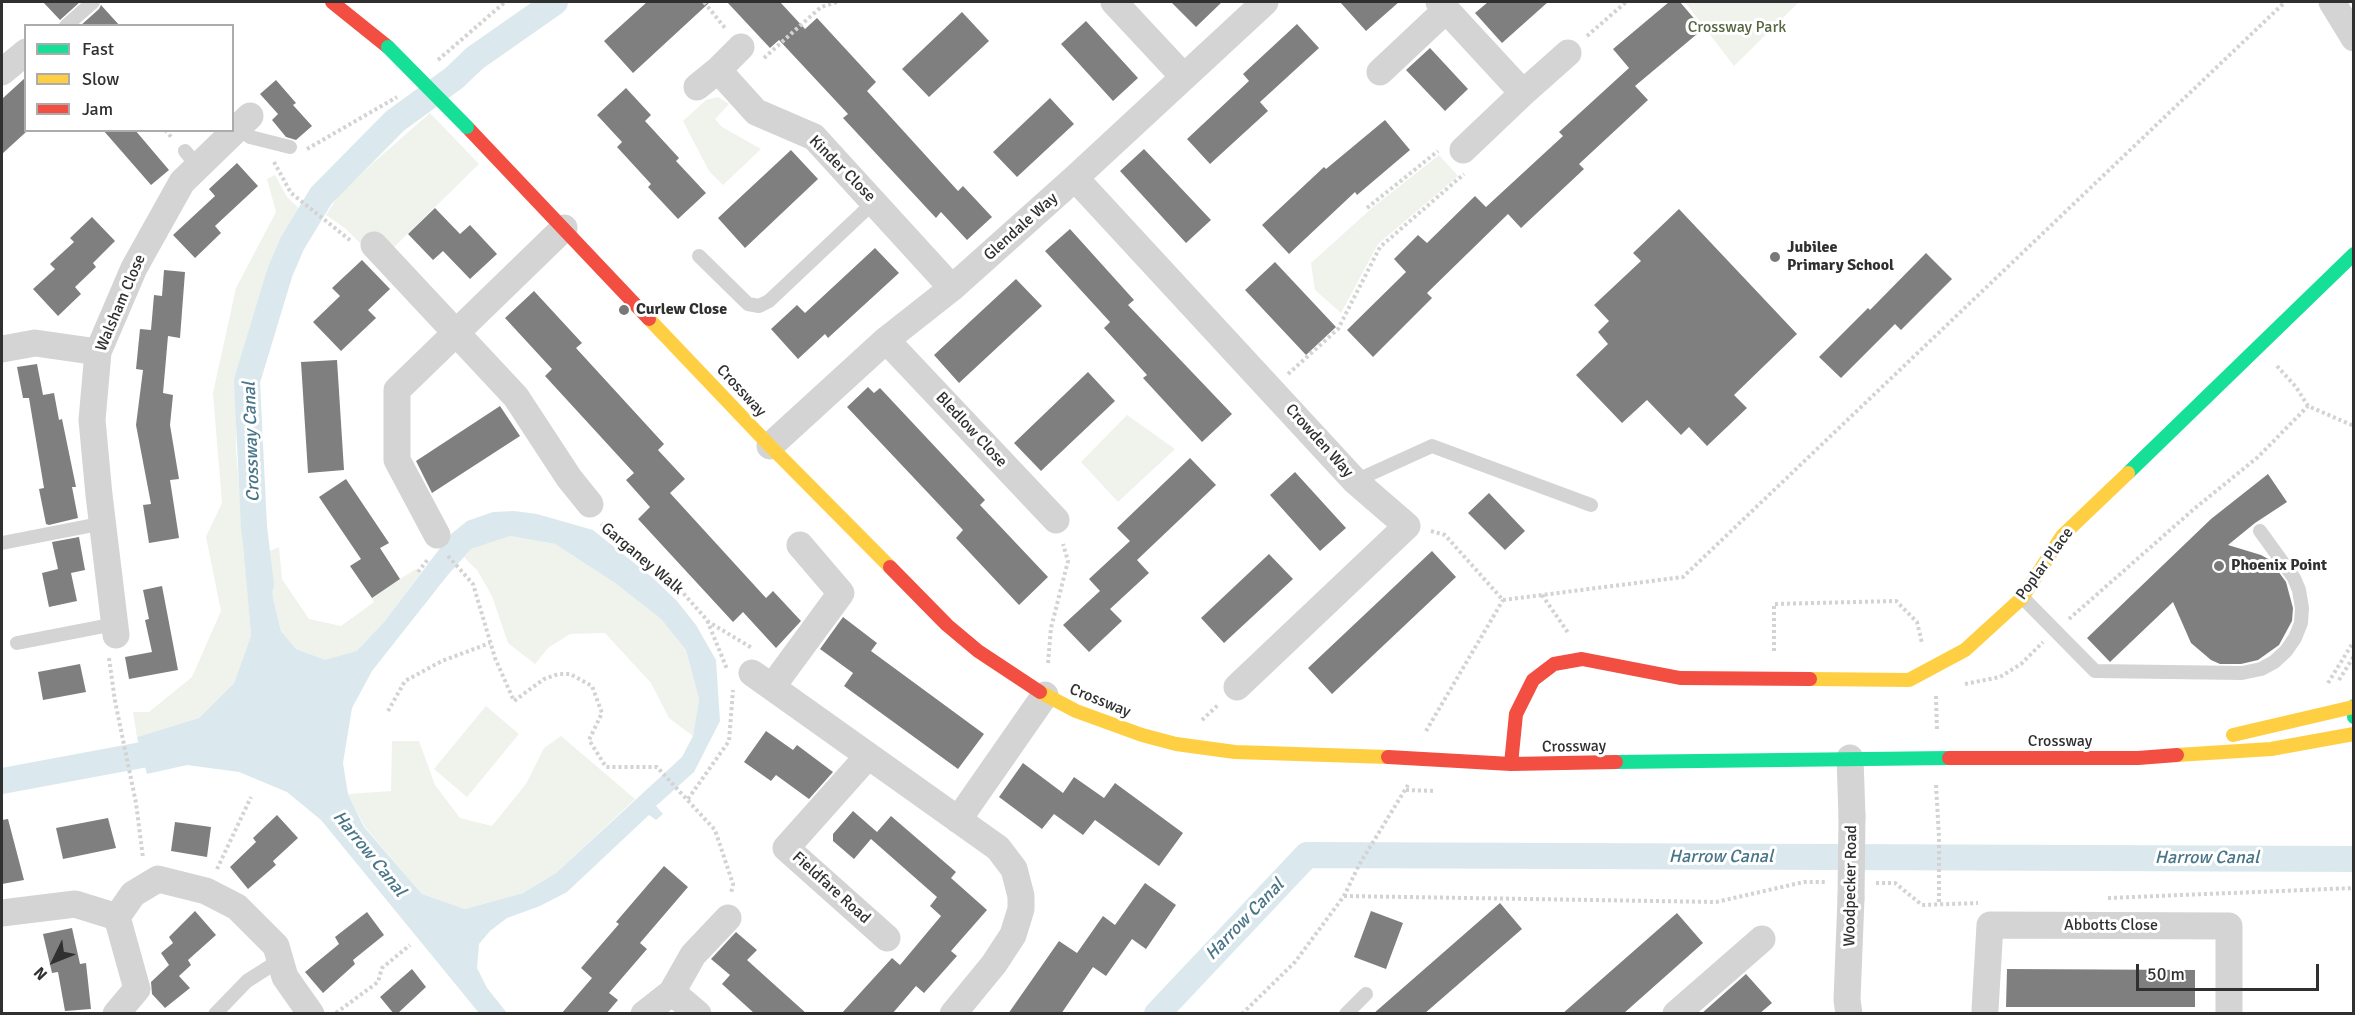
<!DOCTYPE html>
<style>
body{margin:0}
#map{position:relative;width:2355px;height:1015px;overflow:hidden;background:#fff;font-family:Signika,sans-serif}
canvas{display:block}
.frame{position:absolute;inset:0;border:3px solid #303030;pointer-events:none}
.legend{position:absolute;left:24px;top:24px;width:210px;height:108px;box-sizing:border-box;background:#fff;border:2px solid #acacac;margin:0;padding:8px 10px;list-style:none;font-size:18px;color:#303030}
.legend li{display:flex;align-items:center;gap:12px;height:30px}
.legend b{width:30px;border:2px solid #acacac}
.north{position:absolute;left:24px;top:931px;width:60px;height:60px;-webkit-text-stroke:4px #fff;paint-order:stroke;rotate:227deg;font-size:16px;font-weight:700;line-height:24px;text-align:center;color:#303030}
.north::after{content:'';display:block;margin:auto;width:21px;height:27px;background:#303030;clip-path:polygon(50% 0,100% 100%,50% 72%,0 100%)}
.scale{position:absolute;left:2136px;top:964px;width:183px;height:27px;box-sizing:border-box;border:3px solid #303030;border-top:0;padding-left:8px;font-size:18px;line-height:21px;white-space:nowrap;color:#303030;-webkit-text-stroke:4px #fff;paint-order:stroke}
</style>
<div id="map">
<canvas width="2355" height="1015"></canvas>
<div class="frame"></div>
<ul class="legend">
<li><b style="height:8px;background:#16e098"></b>Fast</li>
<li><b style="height:8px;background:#ffcf43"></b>Slow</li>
<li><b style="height:8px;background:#f24e42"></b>Jam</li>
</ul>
<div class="north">N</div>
<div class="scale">50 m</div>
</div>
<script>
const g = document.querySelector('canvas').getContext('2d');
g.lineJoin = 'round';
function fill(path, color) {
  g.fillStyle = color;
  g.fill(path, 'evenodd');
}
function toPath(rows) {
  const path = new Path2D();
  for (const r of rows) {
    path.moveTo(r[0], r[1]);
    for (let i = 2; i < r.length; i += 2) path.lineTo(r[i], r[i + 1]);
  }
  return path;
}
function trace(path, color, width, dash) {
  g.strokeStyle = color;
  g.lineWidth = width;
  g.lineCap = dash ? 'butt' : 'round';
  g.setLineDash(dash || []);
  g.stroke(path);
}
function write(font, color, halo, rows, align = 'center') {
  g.font = font + ' Signika,sans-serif';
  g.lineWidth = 6;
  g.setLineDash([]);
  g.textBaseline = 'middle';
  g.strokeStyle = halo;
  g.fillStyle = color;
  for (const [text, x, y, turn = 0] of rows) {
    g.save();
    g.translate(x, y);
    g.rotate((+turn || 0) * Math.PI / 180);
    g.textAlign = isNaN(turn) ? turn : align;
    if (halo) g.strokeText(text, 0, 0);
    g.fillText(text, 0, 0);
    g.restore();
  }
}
fill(toPath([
 [1685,2,1799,2,1734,66],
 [718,97,729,104,715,119,722,127,761,149,723,185,709,171,683,121,706,100],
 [430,113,479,164,392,249,363,246,345,228,326,215,337,198,373,163],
 [1439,155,1458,176,1378,244,1341,313,1315,290,1311,263,1372,208],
 [275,175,287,197,306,215,275,261,238,374,236,449,251,636,234,683,199,718,137,737,133,712,149,712,192,677,221,611,206,537,222,503,213,393,236,288,276,212,267,179],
 [1127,415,1175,449,1118,502,1081,462],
 [510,536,555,544,615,583,661,619,686,650,699,699,693,736,669,718,651,683,605,633,570,634,548,648,535,664,508,643,492,596,477,570,464,557,471,549],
 [279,547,282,579,309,619,341,626,374,602,372,598,400,579,416,569,420,574,384,622,357,652,325,661,296,649,281,631,273,598,270,551],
 [486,706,519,734,467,797,434,769],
 [561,736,635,799,556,873,523,893,465,909,422,894,365,827,348,794,391,791,392,741,419,741,435,785,460,818,492,826,526,784,544,748]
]), '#f0f2ec');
fill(toPath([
 [514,511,537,514,593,530,653,578,677,601,696,625,716,660,720,721,694,772,656,806,663,814,656,820,649,815,567,892,540,906,507,918,490,931,479,944,477,968,487,988,507,1013,479,1013,321,820,287,792,239,772,187,765,147,774,137,737,199,718,234,683,251,636,244,554,270,551,273,598,281,631,296,649,325,660,357,651,384,622,450,535,467,521,493,512],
 [510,536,555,544,615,583,661,619,686,650,699,699,693,736,682,757,556,873,523,893,465,909,422,894,364,827,348,794,343,763,352,708,372,671,447,576,471,549]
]), '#dbe9ee');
trace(toPath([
 [261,585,254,527,247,381,280,272,292,244,321,196,395,121,454,78,475,58,555,2],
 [2,781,174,749],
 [1157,1014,1307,855,2354,859]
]), '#dbe9ee', 26);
fill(toPath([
 [43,2,80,2,60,20],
 [647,2,710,2,633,73,604,41],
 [727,2,780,2,805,29,817,18,876,82,867,91,958,191,963,186,992,217,967,240,941,212,936,218,843,118,848,114,779,40,770,48],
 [1171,2,1222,2,1196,27],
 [1340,2,1399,2,1366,31],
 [1488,2,1548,2,1502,43,1475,13],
 [1669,2,1680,2,1703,29,1635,86,1648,100,1579,164,1584,169,1521,228,1508,214,1427,293,1432,298,1373,357,1347,330,1406,272,1394,259,1418,235,1427,243,1475,196,1486,207,1563,136,1559,132,1629,68,1613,49],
 [101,5,120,26,80,26,99,9],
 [962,12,989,41,929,97,902,69],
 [1086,21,1138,78,1113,101,1061,44],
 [1297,24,1319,48,1260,102,1268,111,1210,164,1187,139,1249,81,1243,74],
 [1430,48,1468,89,1445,111,1406,70],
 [26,77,26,132,2,154,2,99],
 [276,80,296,103,293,105,312,126,296,140,286,137,272,120,278,114,260,94],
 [626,88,651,115,645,121,679,158,676,161,706,193,678,219,648,187,651,184,617,147,622,142,597,115],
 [1050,98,1074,124,1017,177,993,152],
 [1385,120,1410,150,1357,195,1355,192,1289,254,1262,225,1324,167,1326,169],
 [103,130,135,130,169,170,151,185],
 [1144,149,1211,220,1186,243,1120,171],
 [791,150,818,179,745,248,718,218],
 [237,163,258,186,215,226,221,233,195,258,173,235,215,196,209,189],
 [435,208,460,234,470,225,497,254,470,279,443,251,433,260,408,234],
 [1679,209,1797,334,1734,395,1747,408,1707,446,1689,427,1681,435,1647,400,1622,423,1576,375,1608,344,1598,332,1609,321,1594,305,1641,261,1633,253],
 [92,217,115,241,93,263,96,267,75,287,81,294,58,316,33,289,55,269,50,264,74,242,70,238],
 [1070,229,1134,300,1128,305,1232,414,1202,442,1143,378,1147,375,1104,328,1110,322,1045,251],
 [875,248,899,273,828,338,825,334,798,359,771,329,797,305,805,313],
 [1926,253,1952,279,1901,330,1895,324,1841,378,1819,357,1868,308,1870,310],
 [362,260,390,289,368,310,376,318,341,351,313,322,340,296,332,288],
 [1275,262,1336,327,1306,355,1245,290],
 [164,270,185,272,180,338,168,336,163,393,173,395,170,425,179,479,170,480,179,538,149,543,143,505,151,504,136,425,143,370,136,369,140,329,151,330,154,295,162,296],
 [1016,279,1042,306,959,383,934,355],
 [534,291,582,343,576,348,664,444,658,450,685,479,670,493,766,598,773,591,801,621,776,648,743,612,733,622,638,519,650,507,626,480,634,473,545,376,552,369,505,318],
 [337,360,344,470,308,473,301,362],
 [37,364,43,395,54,393,59,420,62,419,76,487,72,487,78,518,49,525,46,524,39,489,44,488,29,398,23,398,17,367],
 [1088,372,1115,401,1041,471,1014,443],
 [868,387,874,393,880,388,985,500,980,505,1048,577,1019,605,956,538,963,530,847,407],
 [500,406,520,436,432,493,416,461],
 [1190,458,1216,485,1137,560,1149,573,1110,609,1122,621,1089,652,1063,625,1100,591,1089,579,1130,541,1117,528],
 [1295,472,1346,528,1320,551,1270,495],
 [2268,474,2287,502,2255,523,2228,545,2261,555,2270,560,2286,582,2293,608,2292,621,2279,645,2258,660,2241,664,2220,664,2211,660,2191,643,2173,602,2110,662,2087,638,2211,519],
 [346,479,389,543,380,548,400,579,372,598,350,566,361,559,319,497],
 [1489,493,1525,531,1505,550,1468,513],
 [79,537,85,570,71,573,77,601,49,607,42,573,58,569,52,542],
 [1432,551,1456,577,1332,694,1308,668],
 [1269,554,1293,579,1224,643,1201,618],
 [162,586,178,670,129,679,125,657,152,652,145,620,149,619,143,590],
 [843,617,877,643,871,651,984,734,958,769,844,686,853,673,820,649],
 [80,664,86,692,43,700,38,672],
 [766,731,793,750,797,745,833,772,809,799,776,775,771,781,744,762],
 [1023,763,1063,793,1074,777,1104,798,1115,783,1183,833,1159,866,1095,820,1083,835,1054,814,1042,829,999,797],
 [853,811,877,832,891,816,956,872,951,878,987,910,951,951,957,956,924,993,916,986,892,1014,841,1014,892,958,900,965,941,916,930,906,937,897,871,839,854,859,833,841,833,834],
 [277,815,298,838,273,861,276,865,248,889,230,867,256,842,253,838],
 [108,818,116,848,63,859,56,828],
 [8,819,24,880,2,884,2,820],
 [175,822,211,827,207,857,171,851],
 [664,866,688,887,640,943,647,949,609,993,618,1000,606,1014,561,1014,592,978,581,968,619,924,616,922],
 [1145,883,1176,905,1146,949,1132,939,1106,976,1093,967,1061,1014,1008,1014,1059,941,1077,953,1103,916,1115,925],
 [1500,903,1522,929,1424,1014,1373,1014],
 [195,911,216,935,188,960,191,965,179,976,190,988,165,1008,152,994,151,982,169,965,161,953,173,943,169,937],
 [1371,911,1403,923,1386,969,1354,957],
 [367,912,384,935,353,960,355,964,323,993,305,972,339,944,335,937],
 [1677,913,1703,943,1623,1014,1562,1014],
 [72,928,80,964,86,963,91,1009,65,1011,58,972,52,973,43,934],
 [736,932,757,950,747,960,807,1014,755,1014,722,984,730,975,711,959],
 [412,969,426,987,397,1014,394,1014,380,997],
 [2007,969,2195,970,2195,1007,2006,1007],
 [1746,974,1772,1003,1759,1014,1701,1014]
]), '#7f7f7f');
trace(toPath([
 [704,2,725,28],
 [1587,36,1626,2],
 [764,58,821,7,837,2],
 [438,60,505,2],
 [165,130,173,139],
 [307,149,397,97],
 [274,162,291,193,351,241],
 [1367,208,1438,151],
 [2277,366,2296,387,2308,406,2354,426],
 [1288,374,1338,329,1380,247,1464,174],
 [601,524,676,585,707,620,727,669],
 [1431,531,1445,535,1503,600],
 [448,556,473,584,495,658,514,701,544,679,558,674,570,674,592,686,602,713,589,740,606,767,657,767,715,830,733,884,731,893],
 [418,572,429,558],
 [1542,595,1569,634],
 [1503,600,1683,577,2285,2],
 [2069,619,2194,509,2258,457,2308,406],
 [707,621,752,648],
 [1774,651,1774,604,1896,601,1917,622,1922,643],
 [109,658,115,701,136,803,143,858],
 [1048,663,1051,628,1068,561,1063,544],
 [2339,680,2354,656],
 [2328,683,2354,641],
 [1965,684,2000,677,2021,664,2043,642],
 [1936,696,1937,731],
 [388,711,405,681,442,661,490,643],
 [1202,720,1219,704],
 [1426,731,1503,600],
 [1936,785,1939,837,1939,904],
 [1406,790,1435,791],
 [688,799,729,741,733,690],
 [217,869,251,797],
 [1876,883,1895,883,1922,905,1978,903],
 [1344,896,1716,902,1804,882,1826,882],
 [2108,898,2354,888],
 [336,1013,378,982,382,968,410,945],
 [1242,1014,1295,962,1344,896,1359,865,1408,785]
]), '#d3d3d3', 4, [3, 3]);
trace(toPath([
 [66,26,93,2],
 [237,127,250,137,290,147],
 [185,151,198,167],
 [699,256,748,304,759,306,769,301,874,202],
 [1355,481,1432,446,1591,505],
 [2,543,104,523],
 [2023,598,2095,671,2242,673,2261,669,2274,662,2286,651,2295,638,2301,623,2302,608,2299,590,2294,578,2260,531],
 [17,643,115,624],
 [215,1014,247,981,280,960],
 [1346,1014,1366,994]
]), '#d4d4d4', 14);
trace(toPath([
 [1114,2,1183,76],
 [1439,2,1523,93,1568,53],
 [2332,2,2354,38],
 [718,70,741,47],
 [2,72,26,52],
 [1380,72,1446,10],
 [697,87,718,70,756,112,814,137,952,288],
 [1463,150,1523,93],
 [1075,178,1355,481,1407,526,1237,687],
 [374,245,516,397,569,478,590,504],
 [886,340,1056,520],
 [2,349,35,343,98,352],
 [770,446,886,340,952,288,1075,178,1265,2],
 [437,535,397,460,397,390,564,228],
 [116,635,99,495,92,420,98,352,134,268,182,182,250,116],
 [752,673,998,848,1014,869,1021,896,1021,909,1013,935,994,964,953,1014],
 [772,687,841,593,800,545],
 [868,756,786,848,887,938],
 [1850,758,1852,816],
 [958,820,1045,695],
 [2,913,75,904,117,917,137,989,116,1014],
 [117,917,133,894,158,879,206,891,237,907,276,946,285,977,311,1014],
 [672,992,698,1014],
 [1985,1010,1990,925,2229,926,2229,1014],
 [644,1014,672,992,693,955,728,918],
 [1676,1014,1762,939],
 [1849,1014,1847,1000,1851,898]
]), '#d4d4d4', 27);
trace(toPath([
 [2128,473,2354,254],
 [2354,706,2354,717],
 [1616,762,1949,758]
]), '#16e098', 14);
trace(toPath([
 [649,319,770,446,890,567],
 [1810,679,1909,680,1965,650,2022,598,2062,536,2128,473],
 [1040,692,1076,711,1142,735,1176,744,1235,752,1388,757],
 [2233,735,2353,707],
 [2177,755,2271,749,2354,734]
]), '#ffcf43', 14);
trace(toPath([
 [332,2,388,47],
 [467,127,649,319],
 [890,567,947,625,978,651,1040,692],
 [1388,757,1511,764,1616,762],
 [1949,758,2138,758,2177,755],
 [1511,764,1516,714,1533,680,1554,664,1582,659,1680,678,1810,679]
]), '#f24e42', 14);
trace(toPath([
 [1851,898,1852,816]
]), '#d4d4d4', 27);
trace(toPath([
 [388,47,467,127]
]), '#16e098', 14);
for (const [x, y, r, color] of [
 [1775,257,6,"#787878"],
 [624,310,6,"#787878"],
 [2219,566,6,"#787878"]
]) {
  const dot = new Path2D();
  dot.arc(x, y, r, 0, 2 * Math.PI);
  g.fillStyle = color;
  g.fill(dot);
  trace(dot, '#fff', 2);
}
write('16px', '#576642', '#fff', [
 ["Crossway Park",1737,28]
]);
write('16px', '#303030', '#fff', [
 ["Kinder Close",842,169,45],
 ["Glendale Way",1021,227,-42],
 ["Walsham Close",121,303,-67],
 ["Crossway",741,391,47],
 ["Bledlow Close",971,430,47],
 ["Crowden Way",1319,441,48],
 ["Garganey Walk",642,559,40],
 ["Poplar Place",2045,564,-54],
 ["Crossway",1100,701,22],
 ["Crossway",2060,742],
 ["Crossway",1574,747,-1],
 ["Woodpecker Road",1851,886,-89],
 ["Fieldfare Road",831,888,42],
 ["Abbotts Close",2111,926]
]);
write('bold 16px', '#303030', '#fff', [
 ["Jubilee",1787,248],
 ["Primary School",1787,266],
 ["Curlew Close",636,310],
 ["Phoenix Point",2231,566]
], 'left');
write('italic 18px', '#487588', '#fff', [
 ["Crossway Canal",252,442,-92],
 ["Harrow Canal",369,854,51],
 ["Harrow Canal",1721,857],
 ["Harrow Canal",2207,858],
 ["Harrow Canal",1245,920,-46]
]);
</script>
